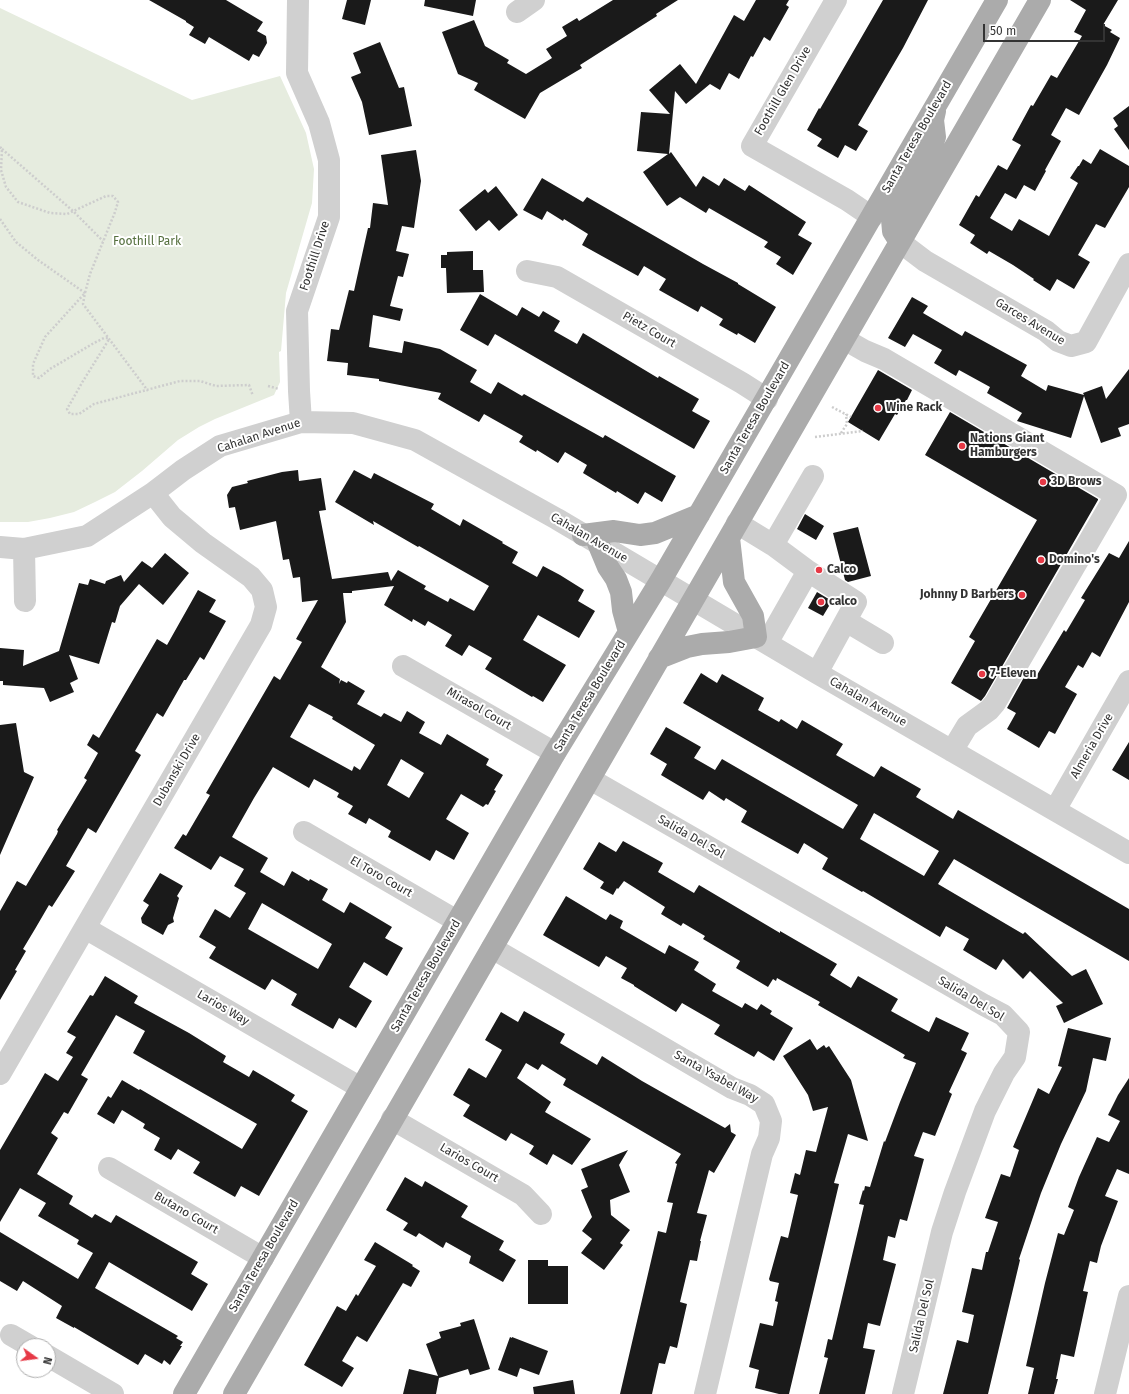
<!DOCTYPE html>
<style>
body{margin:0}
#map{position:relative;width:1129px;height:1394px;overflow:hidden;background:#fff;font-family:"Fira Sans",sans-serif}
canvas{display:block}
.north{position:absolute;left:16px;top:1338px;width:40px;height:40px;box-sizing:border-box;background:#fff;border:1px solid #adadad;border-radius:50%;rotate:104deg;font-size:11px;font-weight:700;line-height:16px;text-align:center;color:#333}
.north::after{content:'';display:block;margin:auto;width:14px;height:18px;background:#e63946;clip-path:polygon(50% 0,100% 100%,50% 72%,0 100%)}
.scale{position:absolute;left:983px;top:24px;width:122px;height:18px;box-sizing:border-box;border:2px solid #333;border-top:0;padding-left:5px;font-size:12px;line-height:14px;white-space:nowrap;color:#333;-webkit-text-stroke:3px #fff;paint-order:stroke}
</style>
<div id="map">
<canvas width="1129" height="1394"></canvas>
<div class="north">N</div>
<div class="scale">50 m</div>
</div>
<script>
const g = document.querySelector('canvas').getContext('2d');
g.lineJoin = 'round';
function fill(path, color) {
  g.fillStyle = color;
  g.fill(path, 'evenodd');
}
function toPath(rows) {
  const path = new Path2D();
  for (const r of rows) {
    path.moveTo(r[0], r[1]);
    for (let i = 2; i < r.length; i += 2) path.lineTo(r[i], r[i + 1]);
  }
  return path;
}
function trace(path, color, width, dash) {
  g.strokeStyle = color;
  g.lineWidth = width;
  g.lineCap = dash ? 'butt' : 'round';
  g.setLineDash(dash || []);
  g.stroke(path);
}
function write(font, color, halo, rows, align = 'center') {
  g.font = font + ' "Fira Sans",sans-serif';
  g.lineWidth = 4;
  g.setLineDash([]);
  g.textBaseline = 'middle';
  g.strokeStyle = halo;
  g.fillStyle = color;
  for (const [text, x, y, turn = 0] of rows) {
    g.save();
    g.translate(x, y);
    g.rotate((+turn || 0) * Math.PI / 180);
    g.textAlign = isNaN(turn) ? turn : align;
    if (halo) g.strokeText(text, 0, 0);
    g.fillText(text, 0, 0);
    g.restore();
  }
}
fill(toPath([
 [0,8,192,100,280,76,306,133,314,169,312,203,286,293,281,351,279,352,280,382,274,395,215,419,199,427,178,440,142,471,115,492,95,502,74,512,50,518,28,522,0,522]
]), '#e6ecdf');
fill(toPath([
 [149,0,226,0,263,22,257,31,266,36,267,43,259,57,253,54,249,61,209,37,205,44,189,35,194,27,186,22,186,21],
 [347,0,371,0,365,25,342,19],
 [425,0,476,0,473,16,424,6],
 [613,0,678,0,656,14,657,16,580,65,582,68,540,93,525,119,474,90,478,83,458,74,442,32,474,20,485,46,509,60,507,63,526,74,552,58,546,49,567,36,562,27,577,18,579,21],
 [756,0,789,0,786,5,789,7,770,41,764,37,753,57,751,56,739,79,729,73,720,90,710,84,686,104,675,91,669,154,671,152,696,187,703,176,719,186,724,178,745,191,749,185,806,222,798,235,812,243,793,275,776,264,781,257,764,247,768,242,709,208,706,213,680,197,667,206,643,172,668,154,637,151,641,112,670,114,649,90,680,64,696,84,734,15,744,21],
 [883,0,928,0,903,48,858,125,868,131,856,151,845,145,838,158,817,146,822,139,807,130,819,108,820,109],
 [1070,0,1118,0,1103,25,1112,30,1110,32,1120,38,1107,65,1079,115,1066,108,1051,135,1061,141,1045,170,1046,171,1035,191,1024,185,1016,199,1005,193,990,218,1012,231,1019,219,1049,236,1078,183,1070,178,1078,166,1079,166,1083,159,1091,164,1100,149,1129,166,1129,187,1105,228,1096,224,1078,255,1090,262,1074,289,1057,279,1050,291,1033,280,1034,279,1013,265,989,251,987,254,970,243,975,235,959,225,976,195,979,197,998,165,1007,170,1021,145,1012,140,1031,105,1033,106,1051,75,1057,78,1082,36,1074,32,1086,10],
 [380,42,399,88,404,87,412,126,369,135,362,102,351,77,361,73,353,53],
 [1129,106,1129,150,1114,129,1118,126,1113,118],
 [416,150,421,181,414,228,402,226,396,251,409,254,403,277,398,276,390,306,403,309,400,321,373,315,369,347,402,353,404,341,440,349,477,370,470,382,491,394,498,382,522,396,524,394,603,438,605,435,676,476,662,502,645,492,638,504,617,491,616,493,583,473,587,465,565,452,558,463,537,450,536,452,519,442,523,436,484,414,479,422,438,399,441,393,379,381,379,379,347,375,348,363,327,361,331,329,339,330,349,290,354,291,368,228,370,228,373,203,388,205,381,155],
 [542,178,583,202,587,197,703,264,738,283,738,284,776,307,755,343,738,333,737,335,719,325,723,319,701,306,698,312,659,290,666,279,644,266,638,276,582,245,588,234,564,219,563,221,547,211,542,220,523,210],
 [496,186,518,215,499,231,489,220,476,231,459,210,485,189,488,193],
 [473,251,473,270,483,270,484,292,447,293,446,268,441,268,441,255,447,255,447,252],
 [480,294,517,316,522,307,539,317,543,311,560,321,554,331,577,344,583,333,658,378,659,376,699,399,692,411,710,421,694,449,495,334,488,346,460,330],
 [912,297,928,306,923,313,962,336,965,331,1027,365,1021,376,1046,391,1048,385,1084,395,1083,393,1102,386,1106,399,1129,369,1129,424,1118,428,1121,436,1101,443,1084,396,1071,438,1017,421,1022,413,987,393,990,387,959,370,956,376,934,363,942,350,913,334,905,347,888,338],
 [878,370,912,390,907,400,906,400,897,415,895,414,879,441,848,422],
 [950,412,1098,499,1098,500,985,696,981,701,951,683,975,641,969,637,1037,520,925,455],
 [298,470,299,481,321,478,326,510,319,511,332,579,388,572,391,581,398,570,426,586,424,589,448,602,450,598,474,611,489,586,419,546,418,547,373,521,374,525,335,502,354,470,371,479,374,473,434,504,431,509,460,526,463,519,503,542,502,543,518,552,512,563,537,577,543,566,560,575,584,590,578,601,595,611,579,638,538,615,523,640,566,665,543,702,533,696,532,697,485,669,492,658,469,645,462,656,445,646,452,635,428,621,425,626,413,619,412,622,384,605,394,586,352,591,352,593,343,593,346,622,321,667,340,679,339,684,341,680,347,683,348,681,365,691,357,704,381,717,384,713,401,722,407,711,425,722,419,733,441,745,447,734,489,759,486,765,503,775,494,790,496,791,488,805,486,804,483,807,461,794,446,819,469,833,454,860,436,850,430,861,388,837,391,831,369,818,366,824,348,814,353,806,337,797,339,793,314,779,309,788,273,767,254,798,232,837,268,858,260,872,284,886,292,871,309,881,310,879,328,889,322,900,344,913,350,902,392,927,385,938,403,948,387,976,364,962,349,987,372,1001,356,1028,339,1018,333,1029,291,1005,297,994,272,979,265,990,209,958,216,947,199,937,215,909,230,918,246,893,234,886,244,869,220,856,211,870,174,848,183,834,186,836,210,795,206,793,274,676,280,680,302,642,296,639,318,600,302,602,300,577,293,578,289,559,283,560,276,521,240,530,235,507,229,508,227,495,232,487,248,483,247,481,282,472],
 [309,704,333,717,332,719,375,745,360,770,354,766,352,771,290,737],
 [401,759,424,773,409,798,387,785],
 [262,903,332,944,318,969,248,929],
 [805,514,824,526,816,540,797,529],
 [858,527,871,576,848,582,845,580,833,533],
 [1129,541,1129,602,1100,657,1092,652,1083,668,1078,665,1065,687,1077,694,1055,734,1049,731,1039,748,1007,729,1016,713,1007,708,1028,670,1037,675,1064,630,1066,632,1085,600,1081,598,1109,553,1119,558],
 [165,553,189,573,163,605,139,584,120,606,115,623,112,622,99,664,69,655,78,679,70,683,74,692,50,702,44,688,3,685,3,681,0,681,0,648,24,650,23,666,59,651,79,583,88,585,90,579,105,584,106,581,121,575,124,582,142,561,152,568],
 [198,590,216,600,209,612,226,621,204,660,200,657,186,680,184,680,163,717,157,713,135,751,141,755,96,833,88,828,66,866,75,871,52,907,49,905,35,929,23,949,26,951,15,970,17,971,0,1000,0,911,17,881,26,886,57,834,58,831,57,830,87,780,84,778,98,753,87,745,93,734,99,738,157,639,167,645],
 [817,592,832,601,823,616,808,608],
 [701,673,717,683,722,674,764,698,758,710,779,722,781,719,797,729,802,720,843,744,836,755,874,777,881,766,921,789,916,797,953,819,958,810,1129,909,1129,961,954,859,938,884,1023,934,1025,932,1072,976,1086,969,1103,1004,1064,1023,1056,1006,1063,1003,1030,971,1023,979,1003,959,996,970,963,950,969,939,946,926,940,937,863,891,862,892,822,869,828,858,804,843,798,854,741,822,747,811,726,798,724,801,709,791,703,800,661,775,667,764,650,754,666,727,701,747,694,758,715,770,722,759,843,829,858,805,683,703],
 [874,813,939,851,924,876,860,839],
 [16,723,24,772,34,777,0,855,0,725],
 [1129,742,1129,780,1112,770],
 [623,841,663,863,658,872,694,893,699,885,780,933,780,931,837,964,830,975,851,988,858,976,898,999,891,1011,929,1032,936,1017,969,1033,961,1050,967,1053,949,1092,952,1094,935,1136,923,1132,914,1156,924,1159,907,1221,900,1219,895,1238,888,1236,883,1260,896,1264,880,1326,868,1323,863,1348,875,1350,865,1394,819,1394,828,1358,824,1357,828,1339,832,1340,864,1205,859,1204,863,1190,864,1191,865,1186,870,1187,884,1141,885,1142,900,1102,916,1063,903,1058,905,1055,818,1005,820,1002,777,978,776,981,773,979,768,987,736,968,740,961,703,939,705,936,683,923,681,926,661,914,665,907,624,881,618,889,617,888,613,895,600,888,604,882,583,869,599,842,616,852],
 [160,873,183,886,177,896,179,898,173,918,174,922,168,925,163,935,142,923,141,918,149,905,143,901],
 [566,896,606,920,610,914,623,921,620,928,665,954,669,945,699,962,694,970,716,984,712,991,742,1008,745,1003,757,1010,761,1004,772,1011,770,1014,793,1028,774,1061,758,1051,754,1057,714,1034,720,1025,682,1003,676,1012,634,986,634,985,621,978,627,968,606,956,599,967,543,935],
 [105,976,138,996,134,1003,189,1033,226,1056,223,1062,249,1077,253,1070,270,1080,295,1095,291,1101,308,1111,259,1196,241,1186,235,1197,193,1173,200,1162,178,1149,171,1160,154,1150,160,1138,143,1128,145,1124,122,1110,114,1124,97,1114,108,1096,111,1098,122,1080,139,1090,140,1089,242,1149,257,1124,133,1053,145,1031,116,1015,81,1075,88,1079,68,1114,64,1112,51,1133,58,1138,37,1174,73,1196,69,1204,92,1218,95,1214,111,1223,116,1215,198,1262,191,1274,208,1284,192,1311,109,1262,95,1288,178,1336,176,1338,183,1342,180,1346,182,1346,170,1365,164,1360,162,1364,145,1354,138,1365,74,1327,74,1328,56,1318,62,1306,23,1281,17,1291,0,1281,0,1232,78,1279,93,1253,77,1244,79,1240,38,1216,46,1203,20,1188,0,1222,0,1150,45,1073,58,1081,73,1057,66,1053,76,1037,67,1032,90,995,93,996],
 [524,1011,565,1034,560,1043,597,1065,602,1056,642,1081,725,1128,730,1124,731,1132,736,1135,714,1173,709,1170,697,1213,707,1215,700,1241,701,1241,697,1261,690,1260,680,1302,687,1304,677,1348,670,1346,665,1364,659,1363,652,1394,620,1394,658,1231,666,1233,673,1203,667,1202,677,1164,675,1163,681,1154,563,1085,566,1079,542,1064,538,1070,526,1063,517,1078,551,1102,545,1112,591,1139,572,1165,553,1154,547,1165,529,1154,534,1146,511,1133,506,1141,463,1116,470,1105,453,1095,468,1069,469,1068,486,1078,502,1050,485,1040,501,1012,518,1022],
 [1068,1028,1111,1038,1106,1061,1093,1058,1086,1091,1061,1144,1041,1193,1019,1259,1020,1260,988,1394,943,1394,957,1340,968,1343,974,1315,962,1312,972,1268,982,1270,986,1252,988,1252,998,1222,985,1218,1001,1174,1010,1177,1019,1150,1013,1147,1038,1088,1049,1094,1062,1067,1058,1066],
 [810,1039,817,1050,824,1045,826,1048,829,1046,851,1080,868,1141,848,1134,834,1183,839,1184,789,1394,779,1394,755,1388,759,1370,749,1367,760,1323,773,1326,778,1302,775,1301,779,1283,770,1281,769,1279,781,1236,788,1238,798,1195,790,1193,795,1173,800,1175,806,1150,816,1152,828,1107,813,1111,808,1095,783,1056],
 [1129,1078,1129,1174,1117,1169,1105,1196,1118,1201,1101,1246,1097,1263,1090,1261,1083,1291,1088,1292,1074,1357,1061,1354,1056,1379,1058,1379,1054,1394,1028,1394,1034,1368,1026,1366,1045,1283,1058,1233,1064,1235,1074,1210,1068,1207,1079,1177,1097,1137,1109,1142,1120,1121,1108,1115,1118,1095],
 [628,1150,619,1165,630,1192,610,1200,611,1215,630,1230,620,1243,623,1245,604,1270,581,1253,592,1239,582,1231,592,1217,581,1190,588,1187,581,1169],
 [405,1177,422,1187,425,1181,468,1206,461,1217,504,1241,499,1250,516,1260,503,1282,469,1263,471,1256,446,1242,443,1248,419,1233,416,1237,403,1230,408,1223,386,1210],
 [375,1242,413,1265,412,1266,420,1271,411,1287,403,1283,367,1342,357,1336,355,1339,342,1361,354,1368,342,1387,304,1365,337,1306,346,1311,356,1294,358,1296,376,1266,364,1260],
 [528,1260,548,1260,548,1266,568,1266,568,1304,528,1304],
 [474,1319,490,1369,470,1375,468,1369,439,1378,436,1394,403,1394,409,1369,438,1376,426,1344,441,1338,439,1332,461,1326,460,1323],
 [510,1337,512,1338,512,1337,548,1351,539,1375,520,1368,517,1377,498,1370],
 [573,1380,575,1394,534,1394,533,1387]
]), '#1a1a1a');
trace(toPath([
 [0,147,2,149,1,170,6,187,18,202,50,213,67,214,106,196,113,196,118,202,115,212,90,274,85,293,45,337,33,364,33,376,39,378,50,369,94,343,104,338,108,338,108,341,83,381,67,409,70,414,79,414,94,404,180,381,200,381,216,386,249,385,253,396],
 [2,149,73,211,103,241],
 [0,219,16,242,38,260,85,293,83,304,148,391],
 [268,386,279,389],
 [832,407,851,417],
 [841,433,847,424,846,414],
 [815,437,863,431]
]), '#cdcdcd', 2.5, [2, 2]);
trace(toPath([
 [298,0,297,73,319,123,329,160,329,217,297,311,299,391,301,422],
 [836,0,752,146,847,200,872,217],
 [517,12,534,0],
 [900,242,925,261,1046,331,1058,341,1071,346,1086,342,1129,264],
 [527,271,557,277,742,383,767,399],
 [844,339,865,351,884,359,1116,495,995,703,989,710,967,726,952,751],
 [737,523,773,545,808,571,767,643],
 [773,545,813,476],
 [0,547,24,549,87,536,153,493,183,470,220,446,301,422,353,423,415,440,557,519,817,673,1129,853],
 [24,549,25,601],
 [808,571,856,602,817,673],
 [846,621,883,643],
 [403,666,555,753],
 [590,779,984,1005,1003,1015,1019,1032,1015,1057,1004,1073,985,1111,955,1192,942,1232,903,1394],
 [1055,810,1129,681],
 [304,832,457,921],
 [85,928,361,1088],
 [492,948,732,1088,750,1095,764,1104,771,1121,769,1138,762,1154,705,1394],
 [0,1074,261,625,266,607,262,590,251,577,203,543,172,517,153,493],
 [392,1119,523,1195,541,1214],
 [109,1168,263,1258],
 [11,1335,30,1346],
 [48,1356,113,1394],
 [1105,1394,1129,1296]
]), '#d0d0d0', 22);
trace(toPath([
 [900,242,893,231,892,219,932,145,935,137,933,120,935,111],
 [583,535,614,531,640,535,655,533,699,515],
 [598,543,608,567,616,579,621,592,623,610,629,632],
 [659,658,687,647,702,644,729,642,756,637,753,616,734,582,729,538],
 [184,1394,555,753,661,580,997,0],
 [234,1394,1040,0]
]), '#ababab', 22);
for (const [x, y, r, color] of [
 [878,408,4,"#e63946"],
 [962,446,4,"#e63946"],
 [1043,482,4,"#e63946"],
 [1041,560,4,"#e63946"],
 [819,570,4,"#e63946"],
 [1022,595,4,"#e63946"],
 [821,602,4,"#e63946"],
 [982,674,4,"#e63946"]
]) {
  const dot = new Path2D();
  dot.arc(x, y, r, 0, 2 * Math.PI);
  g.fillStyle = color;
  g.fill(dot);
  trace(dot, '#fff', 1.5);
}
write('12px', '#333', '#fff', [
 ["Foothill Glen Drive",783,91,-60],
 ["Santa Teresa Boulevard",917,137,-60],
 ["Foothill Drive",315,256,-72],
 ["Garces Avenue",1030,322,31],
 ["Pietz Court",649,330,30],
 ["Santa Teresa Boulevard",755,418,-60],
 ["Cahalan Avenue",259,436,-18],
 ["Cahalan Avenue",589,538,30],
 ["Santa Teresa Boulevard",590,696,-59],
 ["Cahalan Avenue",868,702,30],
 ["Mirasol Court",479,709,30],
 ["Almeria Drive",1092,746,-60],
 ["Dubanski Drive",177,770,-60],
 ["Salida Del Sol",691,837,30],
 ["El Toro Court",381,877,30],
 ["Santa Teresa Boulevard",426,976,-60],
 ["Salida Del Sol",971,999,31],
 ["Larios Way",223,1008,30],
 ["Santa Ysabel Way",716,1077,29],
 ["Larios Court",469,1163,30],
 ["Butano Court",186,1213,30],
 ["Santa Teresa Boulevard",264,1256,-60],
 ["Salida Del Sol",922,1316,-77]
]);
write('12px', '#56703f', '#fff', [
 ["Foothill Park",147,242]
]);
write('bold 12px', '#333', '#fff', [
 ["Wine Rack",886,408],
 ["Nations Giant",970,439],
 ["Hamburgers",970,453],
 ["3D Brows",1051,482],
 ["Domino's",1049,560],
 ["Calco",827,570],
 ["Johnny D Barbers",1014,595,"right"],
 ["calco",829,602],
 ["7-Eleven",990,674]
], 'left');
</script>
